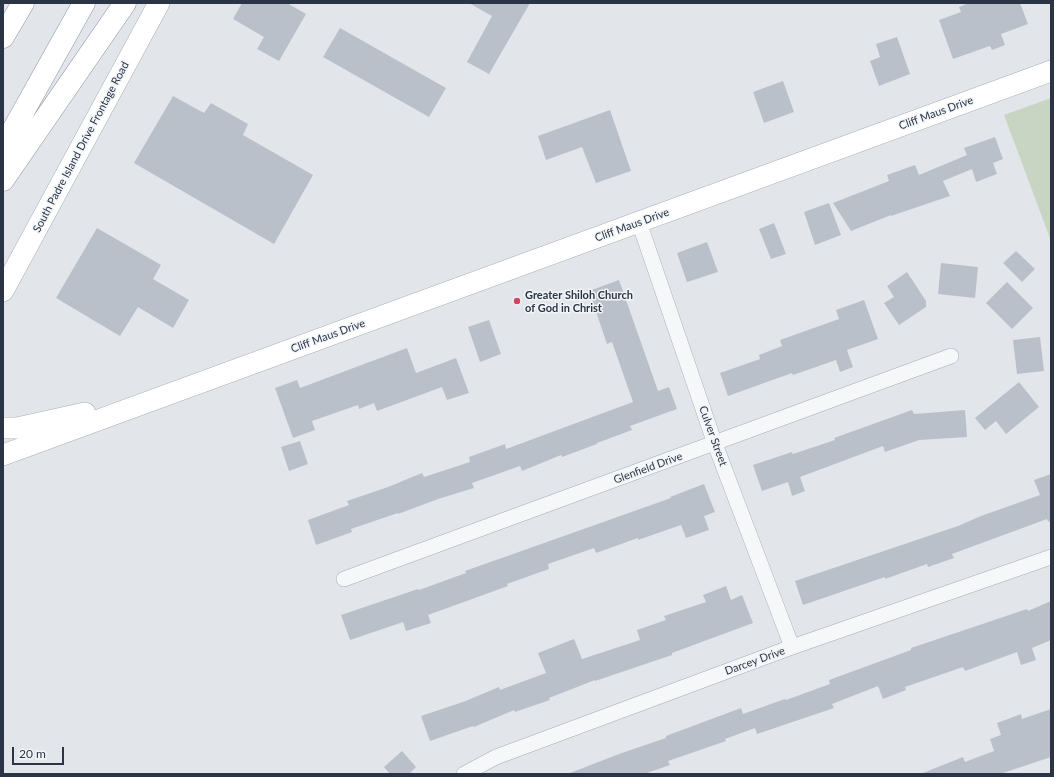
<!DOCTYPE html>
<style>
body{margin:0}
#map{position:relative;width:1054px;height:777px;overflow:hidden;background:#e2e6eb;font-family:Lato,sans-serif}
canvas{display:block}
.frame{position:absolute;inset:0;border:4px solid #2a3444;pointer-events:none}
.scale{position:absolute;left:12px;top:747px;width:52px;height:18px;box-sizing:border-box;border:2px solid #2a3444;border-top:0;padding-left:5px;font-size:12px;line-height:14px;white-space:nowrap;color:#2a3444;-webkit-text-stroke:3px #f2f5f8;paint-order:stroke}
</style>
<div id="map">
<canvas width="1054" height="777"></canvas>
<div class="frame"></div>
<div class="scale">20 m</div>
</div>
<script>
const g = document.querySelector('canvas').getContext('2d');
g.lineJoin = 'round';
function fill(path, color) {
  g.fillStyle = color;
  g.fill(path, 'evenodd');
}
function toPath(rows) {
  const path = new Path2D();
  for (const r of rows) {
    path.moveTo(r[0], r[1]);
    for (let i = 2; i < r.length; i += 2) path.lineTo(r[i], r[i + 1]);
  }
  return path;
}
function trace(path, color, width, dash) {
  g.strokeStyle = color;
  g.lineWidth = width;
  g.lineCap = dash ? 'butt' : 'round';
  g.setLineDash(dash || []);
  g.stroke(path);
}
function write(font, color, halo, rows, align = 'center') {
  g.font = font + ' Lato,sans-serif';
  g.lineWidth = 3;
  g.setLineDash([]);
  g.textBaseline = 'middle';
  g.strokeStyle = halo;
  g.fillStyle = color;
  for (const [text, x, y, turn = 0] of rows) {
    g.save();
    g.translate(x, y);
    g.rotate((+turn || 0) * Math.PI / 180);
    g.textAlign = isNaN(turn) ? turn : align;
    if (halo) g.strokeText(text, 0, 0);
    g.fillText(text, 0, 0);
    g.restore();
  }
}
fill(toPath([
 [1051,98,1051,241,1004,115]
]), '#c9d5c3');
fill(toPath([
 [242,3,287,3,306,14,279,61,257,49,264,37,233,19],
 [469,3,530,3,489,74,467,62,492,16],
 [969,3,1020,3,1028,24,1001,34,1005,45,992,50,990,46,953,59,939,20,961,12,959,7],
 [340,28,446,88,429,117,323,57],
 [897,37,910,74,879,86,870,61,880,57,876,44],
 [783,81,794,112,764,123,753,92],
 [173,96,204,113,211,103,248,124,243,135,313,175,274,244,134,163],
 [610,110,631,171,596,183,582,147,546,160,538,136],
 [995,137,1003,159,993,163,997,174,976,182,972,169,943,181,950,196,891,216,891,215,851,231,833,203,889,181,887,175,915,165,919,175,967,155,964,148],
 [829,203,841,235,815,245,804,212],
 [774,223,786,254,771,259,759,229],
 [97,228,161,265,153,279,189,300,173,328,138,307,120,336,56,298],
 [707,242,718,272,687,282,677,253],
 [1016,251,1035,269,1022,282,1003,263],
 [941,263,978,267,975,298,938,294],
 [907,272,926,301,926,307,899,325,884,303,894,297,887,286],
 [619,280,658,391,669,387,677,409,630,426,632,430,597,443,597,444,562,457,561,455,522,471,520,466,472,483,474,488,438,499,398,514,398,513,351,529,352,532,316,545,308,520,349,505,347,501,388,487,422,473,424,477,470,462,469,457,505,444,506,449,633,402,612,342,607,344,589,291],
 [1007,282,1033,308,1012,329,986,303],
 [864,300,878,339,847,350,853,367,840,372,836,360,793,375,792,373,728,396,720,373,760,359,759,355,782,346,780,340,839,319,836,310],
 [489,320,501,354,480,362,468,327],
 [1040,337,1044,371,1017,374,1013,340],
 [407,348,416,373,456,358,469,393,447,400,442,387,377,411,374,403,359,409,358,405,312,421,315,430,293,438,275,388,297,380,300,388],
 [1019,382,1039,407,1006,434,996,421,985,430,975,418],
 [912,410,914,414,965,410,967,437,919,440,885,452,883,446,800,477,805,491,792,496,788,482,762,491,753,465,792,452,793,454,835,440,834,438],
 [300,441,308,464,289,471,281,447],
 [1051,474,1051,521,1048,522,1047,519,952,554,954,558,928,567,927,564,885,579,885,577,803,605,795,581,958,526,981,516,1040,495,1034,480],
 [704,484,715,512,704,516,709,530,686,538,681,525,638,540,638,538,596,553,594,548,548,564,549,569,507,584,508,586,428,615,431,623,406,631,403,622,350,640,341,615,418,589,419,590,466,573,465,571,671,498,670,497],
 [726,586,731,600,742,595,753,623,672,653,672,655,595,681,595,680,549,698,550,700,515,712,514,710,474,727,473,726,430,741,421,716,463,702,499,687,500,690,546,673,538,653,574,639,582,659,640,640,637,630,666,620,664,616,706,602,703,595],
 [1051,601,1051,640,1032,648,1036,660,1021,665,1017,652,965,671,963,667,905,687,906,690,883,699,878,686,832,704,834,708,757,734,755,728,725,739,726,741,668,761,670,765,644,774,570,774,570,773,619,754,666,738,666,736,741,708,743,714,785,699,786,700,830,684,829,680,911,650,911,648,1027,609,1028,611],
 [1051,709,1051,757,1000,774,923,774,923,773,963,757,965,762,994,751,990,739,1001,735,997,723,1021,714,1022,719],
 [402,751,416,767,409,774,390,774,384,767]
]), '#b9c0c9');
const street = toPath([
 [639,222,715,444,792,647],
 [344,579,951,356],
 [464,774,496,757,792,647,1051,557]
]);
const secondary = toPath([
 [3,291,159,3],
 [3,428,17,428,85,413],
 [3,455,1051,71]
]);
const highway = toPath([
 [3,37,23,3],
 [3,148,84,3],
 [3,180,125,3]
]);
trace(street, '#a7adb6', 16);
trace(secondary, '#a7adb6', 22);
trace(highway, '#8994a2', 23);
trace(street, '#f5f7f9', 15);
trace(secondary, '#fff', 21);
trace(highway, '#fff', 22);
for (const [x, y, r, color] of [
 [517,301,4,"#d34460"]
]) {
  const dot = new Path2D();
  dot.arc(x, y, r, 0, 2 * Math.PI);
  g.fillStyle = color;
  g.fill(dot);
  trace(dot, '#f2f5f8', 1.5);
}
write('11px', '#2a3444', '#f2f5f8', [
 ["Cliff Maus Drive",936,113,-20],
 ["South Padre Island Drive Frontage Road",81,147,-62],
 ["Cliff Maus Drive",632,225,-20],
 ["Cliff Maus Drive",328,336,-20],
 ["Culver Street",713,436,70],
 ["Glenfield Drive",648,468,-20],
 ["Darcey Drive",755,661,-20]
]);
write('bold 11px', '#2a3444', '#f2f5f8', [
 ["Greater Shiloh Church",525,295],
 ["of God in Christ",525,308]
], 'left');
</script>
